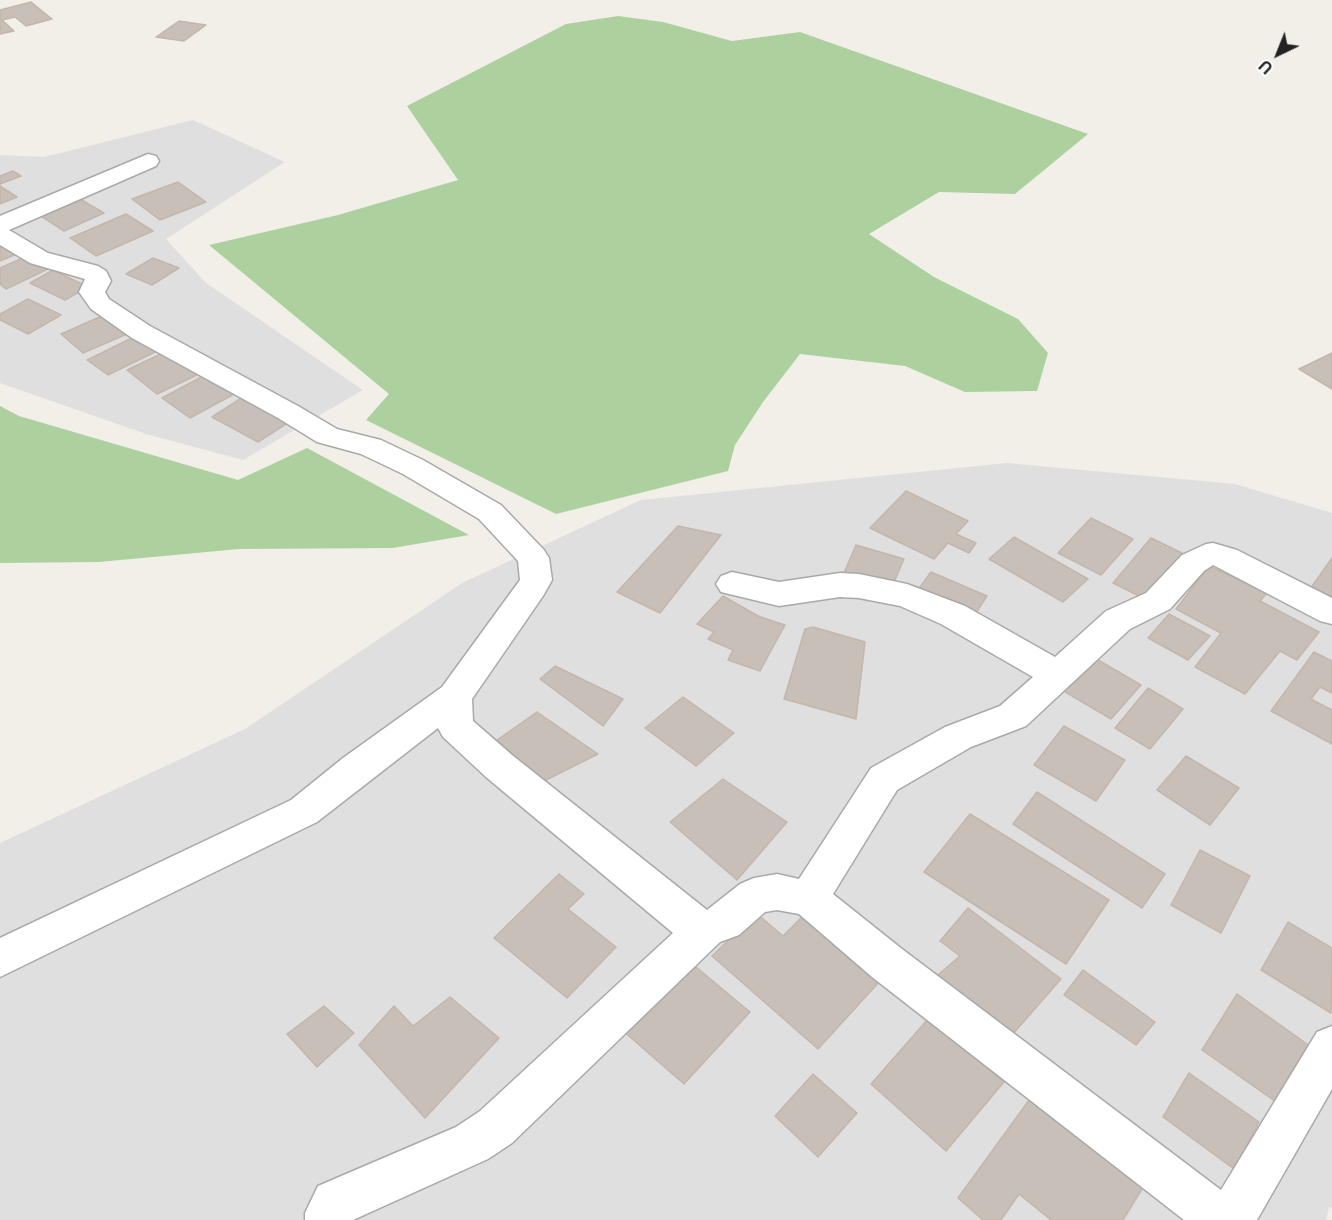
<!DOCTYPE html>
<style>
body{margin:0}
#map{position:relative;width:1332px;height:1220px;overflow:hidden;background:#f2efe9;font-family:Inter,sans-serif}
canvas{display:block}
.north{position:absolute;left:1248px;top:24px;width:60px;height:60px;-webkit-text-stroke:4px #fff;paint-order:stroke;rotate:223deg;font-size:16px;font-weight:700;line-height:24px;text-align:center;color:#222}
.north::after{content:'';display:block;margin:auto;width:21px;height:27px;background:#222;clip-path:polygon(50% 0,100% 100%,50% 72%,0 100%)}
</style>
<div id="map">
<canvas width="1332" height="1220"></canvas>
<div class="north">U</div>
</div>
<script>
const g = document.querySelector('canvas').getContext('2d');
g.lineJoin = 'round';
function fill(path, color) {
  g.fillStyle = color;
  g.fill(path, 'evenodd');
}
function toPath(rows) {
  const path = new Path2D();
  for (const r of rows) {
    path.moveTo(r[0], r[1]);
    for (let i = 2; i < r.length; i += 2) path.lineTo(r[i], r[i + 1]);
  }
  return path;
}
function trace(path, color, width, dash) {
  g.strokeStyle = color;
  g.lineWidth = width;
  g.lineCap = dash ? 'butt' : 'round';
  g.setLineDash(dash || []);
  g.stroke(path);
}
fill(toPath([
 [193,120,285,162,166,239,206,283,363,390,243,460,146,434,0,383,0,155,44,157],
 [1007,463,1235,484,1332,513,1332,1208,1329,1207,1326,1220,0,1220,0,843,245,729,462,583,641,500]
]), '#e0dfdf');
fill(toPath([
 [618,16,663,22,732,41,800,32,1088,134,1015,194,939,192,869,234,934,277,1018,319,1048,353,1037,391,965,392,905,366,800,354,763,402,735,445,728,471,556,514,366,420,389,394,209,245,338,215,458,180,407,106,566,24],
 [0,406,19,416,238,480,307,448,469,535,393,548,239,549,99,562,0,563]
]), '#add19e');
const building = toPath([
 [31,2,52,19,26,26,15,17,2,20,14,31,0,34,0,10,31,2],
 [179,21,206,25,184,41,156,37,179,21],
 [13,171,21,176,0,184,0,176,13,171],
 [178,182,206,202,160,220,132,199,178,182],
 [0,186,17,197,0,204,0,186],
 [80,199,104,213,64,231,41,216,80,199],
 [126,214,153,231,96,256,70,238,126,214],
 [0,241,19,253,0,261,0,241],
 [27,256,48,269,6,289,0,284,0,268,27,256],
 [153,258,179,268,152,285,126,274,153,258],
 [53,270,88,287,65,300,30,283,53,270],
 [28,299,61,315,28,334,0,320,0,314,28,299],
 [104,315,127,334,83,353,61,334,104,315],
 [134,337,155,352,108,375,87,360,134,337],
 [167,351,197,375,157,394,127,370,167,351],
 [1332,353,1332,389,1299,369,1332,353],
 [207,374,236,393,190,418,162,398,207,374],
 [243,397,289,422,258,442,212,417,243,397],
 [906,491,968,521,956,534,976,543,969,553,948,543,934,559,870,528,906,491],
 [1091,518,1133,539,1101,575,1058,553,1091,518],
 [678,526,721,535,660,613,617,592,678,526],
 [1014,537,1088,579,1063,602,989,559,1014,537],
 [1151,538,1186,555,1149,601,1113,583,1151,538],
 [856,545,904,559,892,587,844,573,856,545],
 [1332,558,1332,601,1310,589,1332,558],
 [1209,566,1267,593,1260,601,1319,632,1297,660,1280,651,1245,694,1195,667,1221,633,1176,609,1209,566],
 [931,572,987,596,972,619,915,594,931,572],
 [723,596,758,616,785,625,760,671,728,660,733,650,708,639,714,632,697,624,723,596],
 [1169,614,1210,636,1188,660,1148,638,1169,614],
 [813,627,865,642,856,719,784,699,805,629,813,627],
 [1314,652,1332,661,1332,693,1320,687,1311,699,1332,710,1332,744,1271,711,1314,652],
 [1093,657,1141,685,1111,719,1062,690,1093,657],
 [555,666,623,699,603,726,540,679,555,666],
 [1148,688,1183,709,1150,749,1115,728,1148,688],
 [683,697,734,733,696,766,645,728,683,697],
 [537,712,598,754,542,782,497,740,537,712],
 [1064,726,1125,760,1096,801,1034,765,1064,726],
 [1186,756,1239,788,1210,825,1157,790,1186,756],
 [723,779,787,822,737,880,670,822,723,779],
 [1037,792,1165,874,1142,908,1013,824,1037,792],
 [970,814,1109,900,1066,964,924,872,970,814],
 [1200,850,1250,876,1221,933,1171,905,1200,850],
 [559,874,584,894,568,909,616,947,567,998,494,938,559,874],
 [968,908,1061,979,1005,1043,931,981,960,956,940,941,968,908],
 [756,913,783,936,803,916,881,980,818,1049,712,956,756,913],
 [1288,922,1332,948,1331,1013,1261,970,1288,922],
 [690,962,750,1012,684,1084,622,1030,690,962],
 [1083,970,1155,1022,1136,1045,1064,995,1083,970],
 [1237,994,1314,1049,1279,1104,1202,1050,1237,994],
 [450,997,499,1038,425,1118,359,1045,394,1006,413,1026,450,997],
 [324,1006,354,1033,317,1067,287,1034,324,1006],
 [928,1019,1004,1082,946,1151,871,1084,928,1019],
 [1189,1073,1259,1122,1234,1169,1163,1117,1189,1073],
 [813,1074,857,1113,818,1157,775,1116,813,1074],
 [1032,1096,1145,1184,1123,1220,1051,1220,1019,1194,1001,1220,983,1220,958,1198,1032,1096]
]);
fill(building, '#c7bfb8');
trace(building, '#c4b6ab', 1.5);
const street = toPath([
 [148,154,156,156,159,161,156,166,9,230,48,253,98,266,106,271,111,281,105,292,109,299,150,326,298,406,337,429,381,440,423,460,501,505,544,550,549,558,552,580,543,596,472,699,473,721,512,755,707,910,740,884,754,878,777,874,799,879,871,768,945,727,1000,706,1033,677,941,624,900,606,859,598,840,597,779,606,721,592,716,584,721,576,732,572,779,582,840,573,859,574,907,584,965,606,1055,657,1106,611,1146,593,1182,555,1206,544,1213,543,1237,550,1332,598,1332,624,1320,621,1213,565,1204,571,1170,609,1130,629,1026,726,971,747,897,790,833,894,902,949,1221,1190,1317,1032,1332,1026,1332,1089,1257,1220,1184,1220,872,977,799,914,777,910,765,912,739,935,720,942,512,1143,488,1159,353,1220,305,1220,305,1213,318,1186,456,1127,480,1111,673,933,486,777,443,737,438,728,317,822,0,977,0,938,291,800,343,758,442,687,520,580,518,561,479,519,403,474,361,454,317,442,278,418,132,338,91,309,79,292,85,279,30,263,0,245,0,216,148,154]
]);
trace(street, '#a9a9a9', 3);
fill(street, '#fff');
</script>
